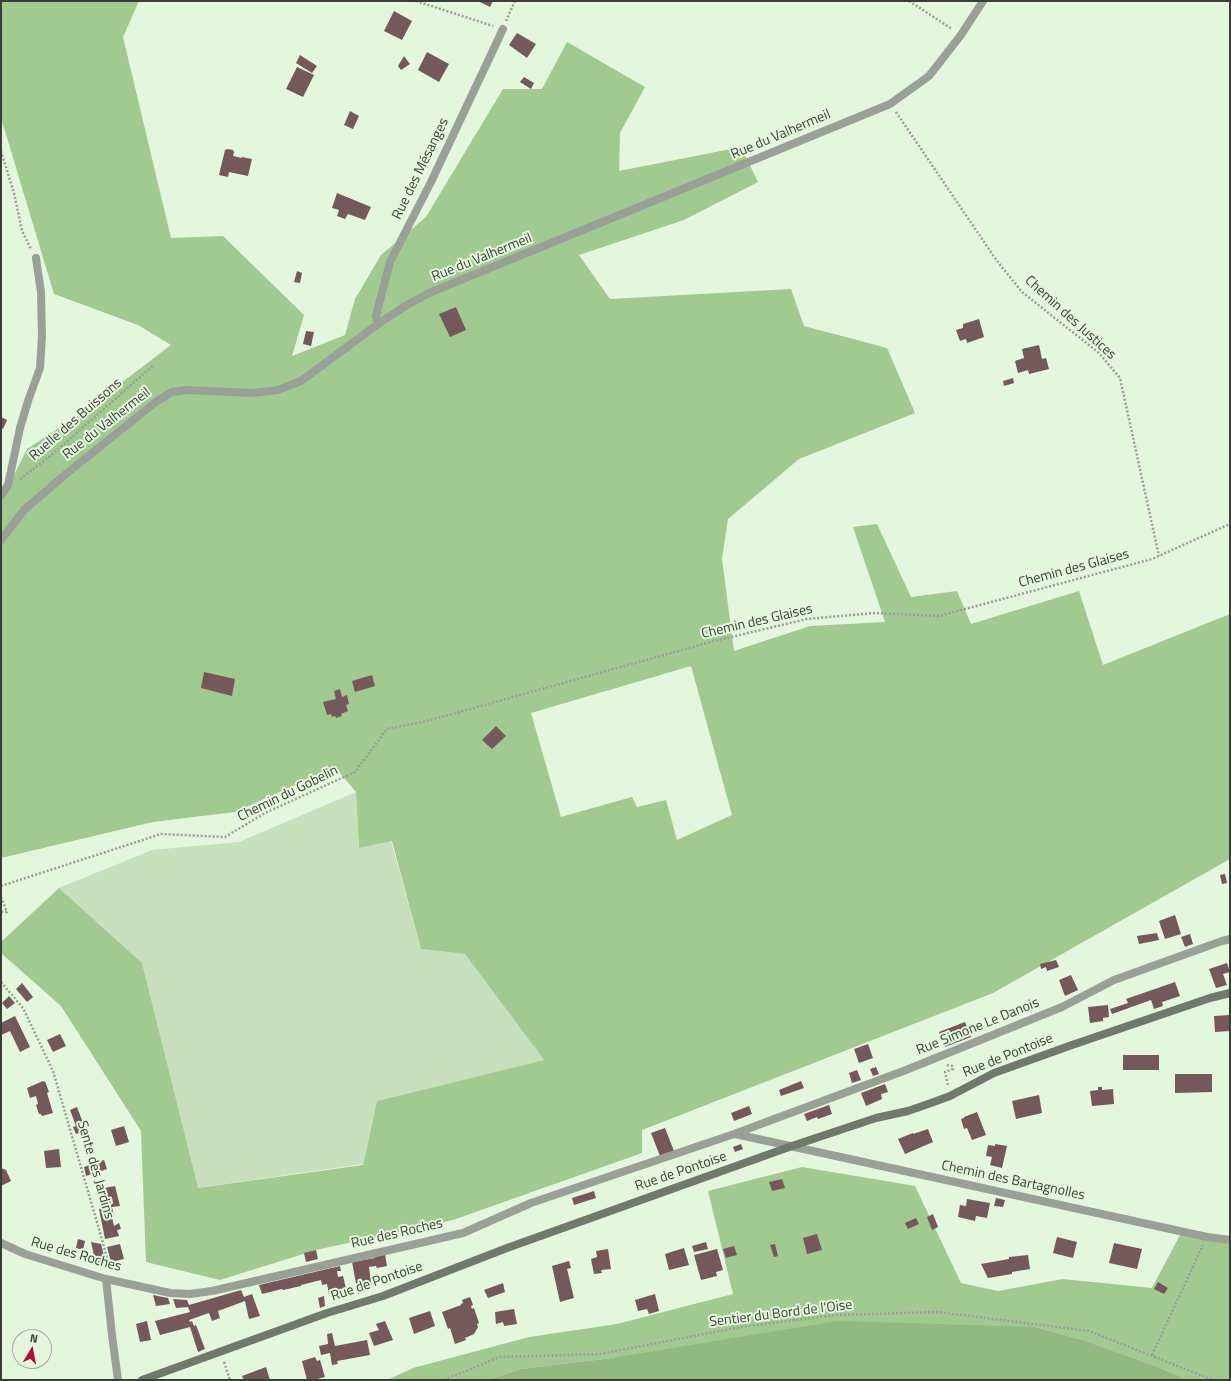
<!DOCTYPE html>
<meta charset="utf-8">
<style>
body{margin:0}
#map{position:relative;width:1231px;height:1381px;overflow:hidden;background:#e4f6dd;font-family:"Titillium Web",sans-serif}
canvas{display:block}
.frame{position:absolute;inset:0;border:2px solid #383f35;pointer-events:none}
.north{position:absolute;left:12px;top:1329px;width:40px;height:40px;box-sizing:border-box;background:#e4f6dd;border:1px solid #9fad9a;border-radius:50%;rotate:10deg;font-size:11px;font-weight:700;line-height:16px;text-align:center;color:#383f35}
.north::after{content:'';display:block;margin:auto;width:14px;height:18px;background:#a9113c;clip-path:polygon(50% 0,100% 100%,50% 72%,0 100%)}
</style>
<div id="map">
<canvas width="1231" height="1381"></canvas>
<div class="frame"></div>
<div class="north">N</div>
</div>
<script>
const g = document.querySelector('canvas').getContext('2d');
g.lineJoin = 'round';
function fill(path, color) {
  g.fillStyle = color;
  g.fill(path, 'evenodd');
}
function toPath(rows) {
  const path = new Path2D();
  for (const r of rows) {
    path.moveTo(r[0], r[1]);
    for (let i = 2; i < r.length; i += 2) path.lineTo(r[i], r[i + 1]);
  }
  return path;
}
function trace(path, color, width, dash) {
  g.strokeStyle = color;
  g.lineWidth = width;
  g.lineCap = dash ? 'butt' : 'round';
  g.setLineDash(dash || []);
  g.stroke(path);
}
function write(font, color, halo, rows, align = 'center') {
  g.font = font + ' "Titillium Web",sans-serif';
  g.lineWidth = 4;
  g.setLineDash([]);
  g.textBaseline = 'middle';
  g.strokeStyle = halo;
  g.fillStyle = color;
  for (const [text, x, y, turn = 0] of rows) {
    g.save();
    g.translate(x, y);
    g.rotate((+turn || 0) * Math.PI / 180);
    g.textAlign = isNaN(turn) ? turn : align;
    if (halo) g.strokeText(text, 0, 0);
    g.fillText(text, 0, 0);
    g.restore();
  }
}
fill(toPath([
 [356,792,359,848,391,841,421,949,465,954,544,1060,377,1101,363,1164,197,1188,142,963,59,888,152,850,239,842]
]), '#c7e0bd');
fill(toPath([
 [1,1,139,1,123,37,171,238,223,236,304,315,292,356,345,335,355,299,381,255,426,217,503,89,542,89,567,42,645,87,620,133,619,171,741,147,758,182,684,220,579,255,610,299,791,289,804,326,887,348,915,413,799,459,728,519,722,559,734,651,810,626,885,622,853,527,877,524,911,597,957,591,971,624,1079,591,1103,665,1230,614,1230,859,993,993,642,1130,642,1153,453,1220,316,1250,220,1280,146,1262,141,1131,61,1006,1,953,1,942,59,888,142,963,198,1188,363,1165,377,1101,544,1060,465,954,421,949,392,841,359,848,356,792,335,767,235,812,153,822,1,858,1,501,27,449,83,412,171,345,138,325,54,294,1,118],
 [691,666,732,815,677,840,666,800,637,807,632,797,561,817,531,713],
 [802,1167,915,1186,961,1283,998,1291,1063,1279,1152,1288,1180,1235,1230,1243,1230,1380,1188,1380,1156,1366,1083,1340,1035,1327,612,1358,521,1369,487,1380,387,1380,413,1368,529,1337,617,1324,733,1294,708,1191]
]), '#a1c991');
fill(toPath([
 [837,1321,1035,1327,1083,1340,1156,1366,1188,1380,487,1380,521,1369,612,1358]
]), '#92b982');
fill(toPath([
 [478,1,493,1,490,7],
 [394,11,412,21,402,40,384,31],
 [517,33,536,44,527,58,509,45],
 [427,52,449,64,439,82,418,70],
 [300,55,317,66,312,73,296,63],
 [404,56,410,64,401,70,398,66],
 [297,67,314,75,303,97,286,89],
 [524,77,534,83,531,89,520,82],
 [350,111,359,116,353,129,344,125],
 [227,149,233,150,234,152,233,156,242,158,242,157,252,159,248,176,229,172,228,177,219,175,225,150],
 [337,193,371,207,365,220,348,214,345,219,337,216,339,210,332,208],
 [297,271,302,273,300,283,294,282],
 [456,307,466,330,450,337,439,314],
 [979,319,984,337,967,343,966,339,960,341,956,330,963,328,963,324],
 [306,331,314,332,311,346,303,344],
 [1039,345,1042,359,1046,358,1049,369,1029,374,1028,370,1018,373,1015,361,1024,358,1022,349],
 [1013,378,1014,383,1004,386,1003,381],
 [1,417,7,420,3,429,1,428],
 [204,672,235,679,232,696,201,688],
 [372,675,375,686,355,692,352,681],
 [340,689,342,697,347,695,349,704,346,705,348,711,341,714,342,716,336,718,335,716,332,717,331,714,327,715,323,702,336,699,334,691],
 [496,726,506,736,492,749,482,740],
 [1225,874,1227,883,1222,884,1220,875],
 [1175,915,1181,934,1165,939,1159,921],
 [1157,933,1159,940,1139,944,1137,936],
 [1190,934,1193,944,1185,947,1181,937],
 [1056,960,1059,967,1047,971,1046,967,1041,969,1040,964],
 [1227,963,1230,972,1223,974,1227,985,1216,988,1209,969],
 [1071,975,1078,990,1065,996,1059,980],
 [1175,982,1180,996,1162,1002,1163,1006,1154,1009,1151,1000,1112,1014,1110,1009,1128,1003,1126,999],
 [22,983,33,997,27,1002,16,989],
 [9,996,15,1003,7,1009,2,1003],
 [1108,1005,1109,1017,1103,1018,1103,1021,1090,1023,1088,1007],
 [1230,1015,1230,1031,1215,1032,1214,1016],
 [15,1016,30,1047,20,1052,10,1031,1,1035,1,1023],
 [965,1022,971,1037,945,1047,939,1032],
 [60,1034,66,1046,53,1052,47,1040],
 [868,1044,873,1058,859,1063,854,1049],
 [1123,1055,1159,1055,1159,1070,1123,1070],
 [876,1067,879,1074,873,1076,870,1069],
 [857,1070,861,1080,852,1083,849,1073],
 [1175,1074,1212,1074,1212,1092,1175,1093],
 [43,1081,44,1082,45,1081,49,1092,47,1093,53,1113,42,1116,41,1114,39,1114,36,1105,38,1104,36,1096,30,1098,27,1088],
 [801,1081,804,1088,781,1096,779,1090],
 [885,1084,888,1092,881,1094,882,1099,866,1106,861,1093],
 [1098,1087,1102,1087,1102,1090,1113,1089,1114,1104,1092,1106,1090,1091,1098,1090],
 [1039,1095,1042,1113,1016,1119,1012,1101],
 [829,1105,832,1114,818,1119,817,1117,807,1121,804,1114],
 [749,1106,752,1114,734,1121,731,1113],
 [77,1107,83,1123,85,1122,88,1130,76,1134,73,1127,76,1126,70,1110],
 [977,1112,986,1135,972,1140,967,1128,964,1129,961,1119,964,1118,964,1117],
 [124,1126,129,1142,116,1146,111,1130],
 [665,1128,674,1151,660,1156,651,1133],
 [928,1129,933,1142,905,1154,898,1139,913,1133,913,1134],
 [741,1144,743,1149,735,1152,733,1147],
 [995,1144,1007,1146,1002,1168,990,1165,992,1157,986,1156,988,1145,995,1146],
 [59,1149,61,1167,46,1168,44,1151],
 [104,1160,107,1169,86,1176,84,1167],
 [1,1168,6,1170,11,1181,1,1186],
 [782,1179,785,1188,772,1191,769,1182],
 [115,1186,120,1206,112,1207,114,1217,112,1217,114,1226,119,1223,121,1229,117,1230,119,1236,105,1239,99,1209,108,1206,104,1188],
 [594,1191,596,1198,574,1205,572,1198],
 [996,1198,1005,1200,1003,1207,994,1206],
 [967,1199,990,1203,987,1218,976,1216,975,1221,958,1217,960,1205,966,1206],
 [933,1214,938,1227,932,1230,927,1217],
 [916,1218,919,1224,908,1229,905,1223],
 [817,1234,822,1250,807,1254,803,1238],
 [1057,1237,1077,1242,1073,1258,1053,1253],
 [78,1239,85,1241,83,1250,76,1248],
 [91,1242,101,1244,106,1263,96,1265],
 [706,1242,708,1249,694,1252,692,1246],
 [1114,1243,1142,1249,1137,1269,1109,1263],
 [120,1244,124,1259,111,1262,107,1247],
 [775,1244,778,1256,774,1257,770,1245],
 [734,1246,737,1255,726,1258,723,1249],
 [684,1248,689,1265,669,1270,665,1254],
 [608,1249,611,1269,601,1270,602,1273,594,1274,591,1259,597,1257,596,1251],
 [717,1249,723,1270,716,1272,717,1276,701,1280,694,1255],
 [316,1250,318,1259,306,1262,304,1253],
 [385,1254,387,1266,377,1268,376,1266,369,1267,372,1289,358,1294,352,1262,375,1258,375,1257],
 [1028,1255,1030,1269,1012,1272,1012,1274,988,1278,981,1264,1009,1259,1009,1257],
 [569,1261,571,1268,567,1269,574,1298,560,1302,552,1266],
 [340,1266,341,1271,337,1271,338,1277,343,1276,347,1293,342,1294,341,1292,329,1294,327,1284,322,1285,321,1280,301,1285,301,1286,283,1290,282,1289,262,1294,259,1285],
 [1158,1282,1168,1288,1164,1294,1154,1289],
 [503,1283,505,1292,488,1298,484,1290],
 [241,1290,244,1297,252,1294,260,1316,249,1319,245,1301,218,1311,220,1318,212,1321,209,1313,189,1320,190,1322,192,1321,194,1326,196,1325,205,1349,198,1352,190,1327,160,1335,155,1321,190,1312,188,1307,176,1308,173,1299,187,1300,189,1305],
 [655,1294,659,1311,649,1314,647,1309,638,1311,635,1300],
 [153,1295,168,1298,170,1304,156,1306],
 [324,1296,325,1306,320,1308,318,1298],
 [470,1297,473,1305,471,1306,472,1309,474,1308,479,1323,477,1324,478,1327,474,1334,465,1338,466,1340,455,1344,450,1328,448,1329,442,1312,461,1305,461,1304,463,1303,462,1300],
 [514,1309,517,1324,504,1326,503,1322,496,1324,495,1312],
 [430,1311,435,1326,414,1334,409,1318],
 [147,1321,151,1340,140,1342,136,1324],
 [385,1321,393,1340,374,1346,369,1333,379,1330,376,1324],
 [332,1333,335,1346,367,1340,370,1355,337,1361,338,1364,332,1365,330,1353,321,1355,319,1346,328,1344,327,1334],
 [315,1357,317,1361,320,1360,325,1377,313,1380,307,1380,302,1361],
 [266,1367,270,1380,244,1380,242,1376]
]), '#74585a');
trace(toPath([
 [416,1,493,26],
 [909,1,952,29],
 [506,21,515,1],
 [896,112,997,261,1022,292,1099,353,1120,378,1159,556],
 [1,151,14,193,22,231,31,249],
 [20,479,48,458,154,365],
 [1,886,161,834,225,837,265,813,355,772,387,729,427,721,714,641,807,619,875,613,939,616,1152,559,1230,524],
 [1,897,7,912,1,912],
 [1,982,23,1008,53,1071,101,1236,110,1269],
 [947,1065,952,1066,953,1069,945,1072,948,1085],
 [1152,1355,1203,1245],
 [224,1362,230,1380],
 [444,1380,500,1357,600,1354,741,1327,836,1315,937,1312,1089,1331,1213,1380]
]), '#95a290', 2.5, [2, 2]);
trace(toPath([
 [378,324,376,316,390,262,431,182,503,29],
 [1,496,8,485,20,428,28,401,40,368,42,336,41,292,36,258],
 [1,540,25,509,66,474,157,401,172,392,187,390,253,393,278,390,301,381,378,324,407,305,429,293,890,104,929,76,961,35,983,1],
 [735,1134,1207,1237,1230,1240],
 [1,1243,25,1254,106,1279,170,1293,190,1294,212,1291,463,1233,531,1203,734,1134,906,1070,1062,1007,1114,980,1222,941,1230,939],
 [106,1279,112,1335,118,1380]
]), '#99a096', 8);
trace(toPath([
 [142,1380,327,1313,383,1296,507,1248,792,1146,876,1118,908,1111,931,1103,950,1096,994,1073,1072,1045,1210,998,1230,993]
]), '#707a6c', 8);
write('14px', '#383f35', '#e4f6dd', [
 ["Rue du Valhermeil",781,135,-23],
 ["Rue des Mésanges",421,169,-64],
 ["Rue du Valhermeil",482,258,-22],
 ["Chemin des Justices",1070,318,42],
 ["Ruelle des Buissons",76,420,-41],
 ["Rue du Valhermeil",107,424,-38],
 ["Chemin des Glaises",1074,569,-15],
 ["Chemin des Glaises",757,622,-13],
 ["Chemin du Gobelin",288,794,-26],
 ["Rue Simone Le Danois",978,1027,-22],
 ["Rue de Pontoise",1008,1056,-22],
 ["Sente des Jardins",95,1170,74],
 ["Rue de Pontoise",681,1172,-19],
 ["Chemin des Bartagnolles",1013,1181,12],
 ["Rue des Roches",397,1234,-13],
 ["Rue des Roches",76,1255,16],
 ["Rue de Pontoise",377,1282,-19],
 ["Sentier du Bord de l'Oise",781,1314,-7]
]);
</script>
